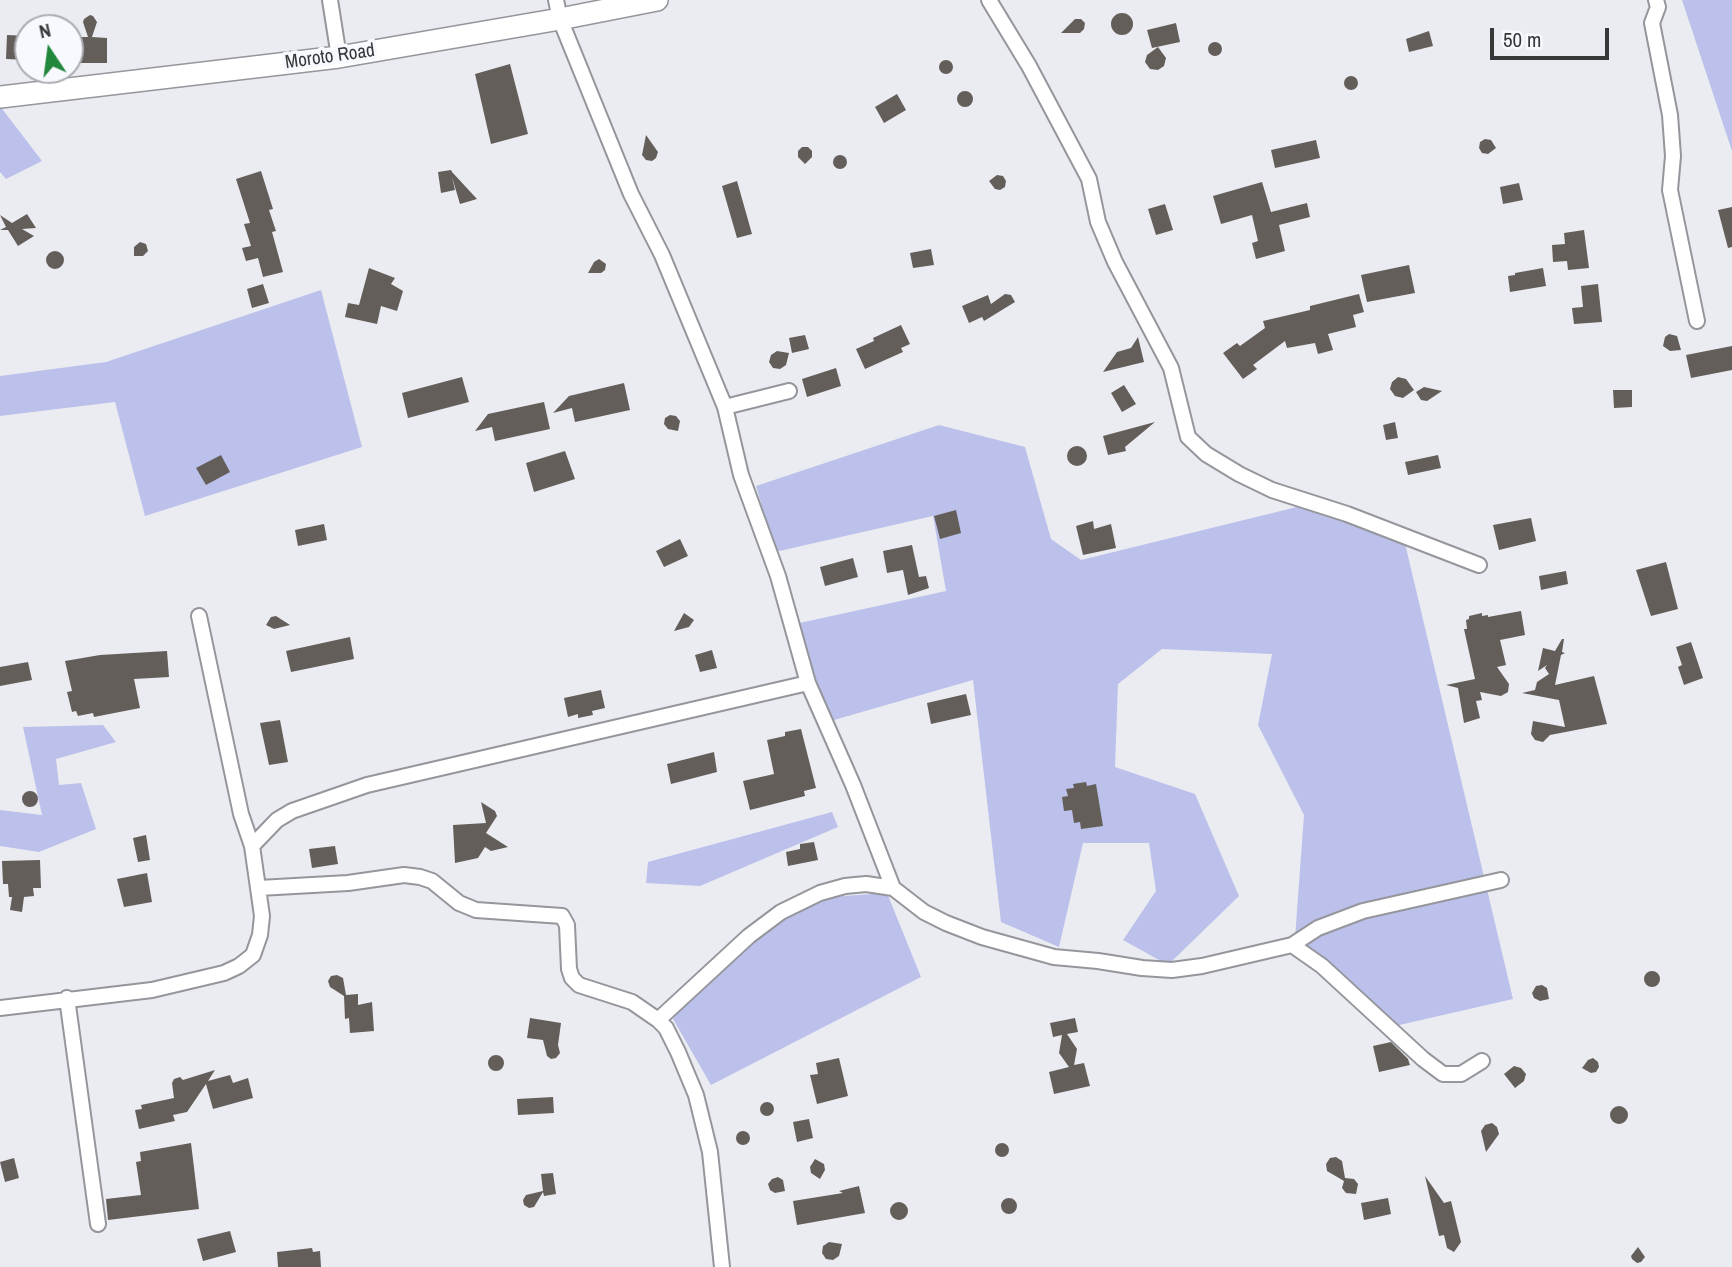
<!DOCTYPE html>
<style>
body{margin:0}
#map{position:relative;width:1732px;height:1267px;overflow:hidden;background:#ebecf2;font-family:"Archivo Narrow",sans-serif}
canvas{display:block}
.north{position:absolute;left:14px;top:14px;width:70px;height:70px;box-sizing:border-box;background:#f8f9fe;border:2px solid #abacb0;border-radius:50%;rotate:347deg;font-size:19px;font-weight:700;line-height:28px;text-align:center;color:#37383a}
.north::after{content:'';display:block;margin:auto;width:24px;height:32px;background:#22883d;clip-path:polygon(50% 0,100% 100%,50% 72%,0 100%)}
.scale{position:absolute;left:1490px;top:28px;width:119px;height:32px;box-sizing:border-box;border:4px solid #37383a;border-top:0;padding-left:9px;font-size:21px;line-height:24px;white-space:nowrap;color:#37383a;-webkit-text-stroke:5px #f8f9fe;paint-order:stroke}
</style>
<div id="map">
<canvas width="1732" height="1267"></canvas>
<div class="north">N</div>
<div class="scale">50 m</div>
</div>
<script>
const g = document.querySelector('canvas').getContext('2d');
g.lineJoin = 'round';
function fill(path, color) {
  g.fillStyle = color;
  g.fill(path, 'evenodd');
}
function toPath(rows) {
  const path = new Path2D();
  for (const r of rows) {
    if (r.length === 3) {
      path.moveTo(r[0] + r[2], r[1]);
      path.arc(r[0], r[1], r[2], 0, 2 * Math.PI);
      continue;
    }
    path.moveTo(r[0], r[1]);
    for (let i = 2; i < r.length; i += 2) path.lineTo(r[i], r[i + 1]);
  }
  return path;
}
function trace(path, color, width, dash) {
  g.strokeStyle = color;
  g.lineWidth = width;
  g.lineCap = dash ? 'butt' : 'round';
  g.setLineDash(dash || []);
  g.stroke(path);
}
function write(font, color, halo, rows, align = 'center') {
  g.font = font + ' "Archivo Narrow",sans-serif';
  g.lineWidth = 7;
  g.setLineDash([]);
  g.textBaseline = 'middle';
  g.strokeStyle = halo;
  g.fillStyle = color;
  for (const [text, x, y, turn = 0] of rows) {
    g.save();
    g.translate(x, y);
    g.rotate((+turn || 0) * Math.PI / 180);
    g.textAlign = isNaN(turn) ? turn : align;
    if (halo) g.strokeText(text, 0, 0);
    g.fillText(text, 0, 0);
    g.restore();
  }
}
fill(toPath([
 [1682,0,1732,0,1732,151],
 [0,106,42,161,6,179,0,172],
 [321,290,362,447,145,516,115,402,0,416,0,376,106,362],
 [939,425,1025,447,1051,539,1081,560,1305,505,1403,535,1513,999,1395,1026,1295,938,1304,815,1258,725,1272,654,1162,649,1118,684,1115,767,1195,794,1239,896,1168,965,1123,940,1156,891,1149,843,1083,843,1059,947,1001,922,973,680,827,722,795,624,946,591,933,516,775,552,756,486],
 [103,725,116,742,56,759,59,785,81,783,96,829,39,852,0,846,0,810,42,815,23,727],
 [832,812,838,827,700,886,646,883,648,862],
 [887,893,921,977,711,1085,673,1019,703,970,802,899]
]), '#bbc1ea');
fill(toPath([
 [1122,24,11],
 [90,15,93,16,97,22,92,37,107,38,107,63,70,63,70,37,88,37,83,22,84,19],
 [1075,19,1081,19,1085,23,1084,29,1080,33,1061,33],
 [1176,23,1180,42,1152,48,1147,30],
 [1429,31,1433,46,1409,52,1406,39],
 [7,35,28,36,28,60,6,59],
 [1215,49,7],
 [1158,47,1166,58,1164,66,1158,70,1150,69,1145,62,1147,55],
 [946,67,7],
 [510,64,528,134,491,144,475,74],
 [1351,83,7],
 [965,99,8],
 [897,94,906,110,884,123,875,107],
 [646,135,658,152,656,158,652,161,646,160,642,155],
 [1485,139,1491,140,1496,148,1488,154,1482,153,1479,148,1480,142],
 [1316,140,1320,158,1275,168,1271,150],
 [802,147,808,147,812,151,812,157,805,164,798,157,798,151],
 [840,162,7],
 [451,170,452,172,477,199,460,204,452,177,455,190,441,193,438,172],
 [261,171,273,209,269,210,276,231,272,232,283,272,263,277,258,258,246,261,242,248,251,246,244,224,250,223,236,179],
 [997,175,1003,176,1006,181,1005,187,1000,190,995,189,989,181],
 [737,181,752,234,737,238,722,186],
 [1262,182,1271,212,1307,203,1310,217,1279,225,1285,251,1256,259,1252,243,1258,241,1252,215,1221,224,1213,196],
 [1519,183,1523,200,1503,204,1500,187],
 [1165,204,1173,230,1156,235,1148,209],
 [1732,207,1732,247,1728,248,1718,210],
 [27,214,36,228,22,229,34,236,18,246,8,230,0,230,6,227,0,215,12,223],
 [1584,230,1589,268,1568,270,1567,261,1553,262,1552,245,1565,244,1564,233],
 [140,242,146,244,148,251,143,256,134,256,134,247],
 [931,249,934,265,913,268,910,253],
 [55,260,9],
 [599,259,606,264,605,270,601,273,588,273,594,262],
 [1409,265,1415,293,1367,302,1361,275],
 [369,268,395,278,391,284,403,291,397,311,381,306,377,324,345,317,348,303,359,305],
 [1543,268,1546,286,1510,292,1508,276,1515,275,1515,273],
 [263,284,269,303,252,308,247,289],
 [1598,284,1602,322,1574,324,1572,308,1583,307,1581,286],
 [1005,294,1011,295,1015,302,984,321,982,317,969,323,962,306,988,295,991,304],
 [1359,294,1364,312,1353,315,1356,327,1328,334,1333,350,1318,354,1315,343,1287,348,1285,341,1253,365,1257,369,1243,379,1223,353,1237,343,1240,346,1265,328,1263,321,1310,310,1310,306],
 [901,325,910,344,901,348,903,352,865,369,856,349,874,341,873,338],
 [1669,334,1677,336,1681,350,1670,351,1663,346,1665,337],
 [805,335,809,349,792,353,789,338],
 [1138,337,1144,362,1103,372,1117,352,1131,348],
 [1732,346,1732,370,1691,378,1686,355],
 [777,351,789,353,786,365,780,369,773,368,769,362,771,355],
 [836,368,841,386,807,397,802,379],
 [462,377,469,402,408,418,402,393],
 [1398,377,1406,379,1414,390,1403,398,1395,396,1390,389,1392,382],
 [624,383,630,410,575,422,572,408,553,413,569,396],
 [1124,385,1136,404,1122,412,1111,393],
 [1424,387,1442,391,1427,401,1421,400,1416,392],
 [1613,390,1632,390,1632,407,1614,408],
 [544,402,550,429,495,441,492,427,475,431,488,414],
 [670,415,676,416,680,421,678,431,668,429,664,424,665,418],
 [1155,422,1125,447,1126,451,1108,455,1103,436],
 [1395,422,1398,438,1386,440,1383,425],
 [1077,456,10],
 [565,451,575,479,534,492,526,463],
 [221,455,230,472,206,485,196,468],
 [1438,455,1441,468,1408,475,1405,462],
 [956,510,961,533,940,539,934,516],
 [1531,518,1536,541,1499,550,1493,525],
 [1093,521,1094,529,1111,524,1116,548,1083,555,1076,526],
 [324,524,327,540,298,546,295,530],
 [680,539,688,556,664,567,656,551],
 [912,545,919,577,926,576,929,588,908,595,903,570,887,573,883,551],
 [853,558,858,577,825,586,820,567],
 [1666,562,1678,609,1651,616,1636,570],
 [1566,571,1568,584,1541,590,1539,576],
 [1521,611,1525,635,1500,640,1506,665,1497,667,1509,684,1508,692,1501,696,1480,692,1482,700,1476,701,1480,718,1464,723,1458,688,1446,685,1475,679,1464,629,1467,629,1466,620,1469,619,1469,616,1482,613,1482,616,1488,615,1488,617],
 [684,613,694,620,689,627,674,631],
 [276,616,290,625,274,629,266,625,271,617],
 [350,637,354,659,291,672,286,651],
 [1562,639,1564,639,1562,652,1565,653,1561,655,1555,685,1594,676,1607,724,1550,735,1543,742,1535,740,1531,734,1533,721,1565,727,1559,700,1522,693,1535,690,1537,682,1549,674,1545,668,1547,665,1538,671,1543,648,1555,651],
 [1691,642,1703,678,1684,685,1678,667,1682,665,1676,647],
 [712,650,717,668,700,672,695,655],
 [167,651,169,677,134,679,140,708,94,717,93,713,78,716,76,711,72,712,67,692,72,691,65,661,100,655],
 [28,662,32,680,0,686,0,667],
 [601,690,605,708,592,711,593,715,578,718,578,714,568,717,564,698],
 [966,694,971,715,931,724,927,703],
 [280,720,288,762,269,765,260,723],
 [801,729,816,788,804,791,805,796,750,810,743,781,774,774,767,740,785,736,785,732],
 [714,752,717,772,671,784,667,764],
 [1086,782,1087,786,1096,784,1103,826,1081,829,1080,822,1074,823,1072,810,1064,811,1062,797,1068,796,1066,789,1074,788,1073,784],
 [30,799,8],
 [481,802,495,811,497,816,486,833,508,847,491,851,485,847,478,858,455,863,453,825,486,823],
 [146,835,150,860,138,862,133,838],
 [814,842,818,860,788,866,786,852,800,849,800,844],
 [335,846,338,864,312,868,309,849],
 [40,860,41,888,33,888,34,896,24,897,22,912,10,910,12,897,9,897,8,884,3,884,2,861],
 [147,873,152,902,124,907,117,879],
 [1652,979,8],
 [337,975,343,978,346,995,358,994,358,1005,372,1002,374,1031,350,1033,349,1018,345,1019,344,996,330,987,328,981,331,976],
 [1542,985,1547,988,1549,999,1540,1001,1534,998,1532,993,1536,986],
 [530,1018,561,1023,558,1045,560,1053,556,1058,551,1059,547,1056,543,1040,527,1038],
 [1075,1018,1078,1032,1067,1034,1077,1049,1074,1065,1084,1063,1090,1086,1054,1094,1049,1072,1069,1067,1059,1053,1062,1035,1053,1037,1050,1023],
 [1391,1042,1408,1059,1410,1065,1379,1072,1373,1046],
 [496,1063,8],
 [839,1058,848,1096,817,1104,810,1075,818,1074,816,1063],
 [1593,1058,1598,1062,1599,1067,1596,1072,1591,1073,1582,1068,1588,1060],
 [1514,1066,1521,1068,1526,1074,1524,1081,1515,1088,1504,1074],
 [215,1070,208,1081,230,1075,233,1083,248,1078,253,1098,213,1109,206,1084,187,1112,173,1115,175,1121,139,1129,135,1110,142,1109,141,1105,174,1098,172,1083,174,1079,180,1077,183,1080],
 [553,1097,554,1113,518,1115,517,1099],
 [767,1109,7],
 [1619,1115,9],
 [809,1119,813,1138,797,1142,793,1122],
 [1492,1123,1497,1127,1499,1134,1486,1152,1481,1131,1485,1125],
 [743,1138,7],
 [1002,1150,7],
 [191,1143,199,1209,108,1220,106,1199,141,1195,136,1162,141,1161,140,1152],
 [1336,1157,1342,1161,1345,1178,1354,1179,1358,1184,1356,1194,1346,1193,1342,1188,1344,1181,1327,1171,1326,1164,1330,1158],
 [14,1158,19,1178,5,1182,0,1162],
 [815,1159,824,1164,825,1170,820,1179,811,1173,810,1167],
 [553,1173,556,1194,544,1196,543,1192,534,1207,529,1208,524,1205,523,1200,526,1195,543,1191,541,1174],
 [1425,1176,1444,1203,1451,1201,1461,1242,1454,1252,1447,1248,1444,1235,1439,1236],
 [778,1177,783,1180,785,1191,775,1193,770,1190,768,1184,772,1179],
 [859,1186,865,1213,797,1225,793,1201,843,1193,839,1191],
 [1388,1198,1391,1214,1364,1220,1361,1203],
 [1009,1206,8],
 [899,1211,9],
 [230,1231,236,1252,203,1261,197,1239],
 [829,1242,842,1244,839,1256,833,1260,826,1259,822,1253,823,1246],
 [1638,1247,1645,1257,1641,1262,1637,1263,1632,1259,1631,1256],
 [312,1248,313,1252,320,1251,321,1267,278,1267,277,1252]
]), '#635e5a');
const street = toPath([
 [330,0,339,57],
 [989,0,1029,66,1089,179,1098,222,1115,262,1171,368,1188,437,1206,454,1239,474,1272,490,1347,514,1479,565],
 [1656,0,1658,7,1652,23,1670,115,1673,156,1670,190,1697,321],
 [725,407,789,391],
 [199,616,241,814,252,846],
 [808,683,853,785,893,888],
 [259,888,348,883,404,875,420,877,432,881,459,903,476,910,562,916,567,925,569,969,572,978,579,985,632,1002,658,1020,666,1028,678,1052,696,1095,710,1152,722,1267],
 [1292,945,1322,966,1423,1059,1443,1074,1461,1074,1482,1061],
 [67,998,98,1224],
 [0,1008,152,990,224,973,239,966,253,955,260,935,262,916,252,846,277,820,292,811,367,785,808,683,778,576,741,475,725,407,662,255,631,194,560,19,556,0],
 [658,1020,749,936,781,912,820,893,845,886,866,884,893,888,924,912,946,923,982,937,1054,957,1098,961,1142,968,1172,970,1202,966,1292,945,1318,928,1363,911,1501,880]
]);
const secondary = toPath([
 [0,97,339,57,560,19,657,0]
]);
trace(street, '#95969c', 18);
trace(secondary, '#95969c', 24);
trace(street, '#fff', 14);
trace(secondary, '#fff', 21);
write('19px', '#37383a', '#f8f9fe', [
 ["Moroto Road",330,57,-8]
]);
</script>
